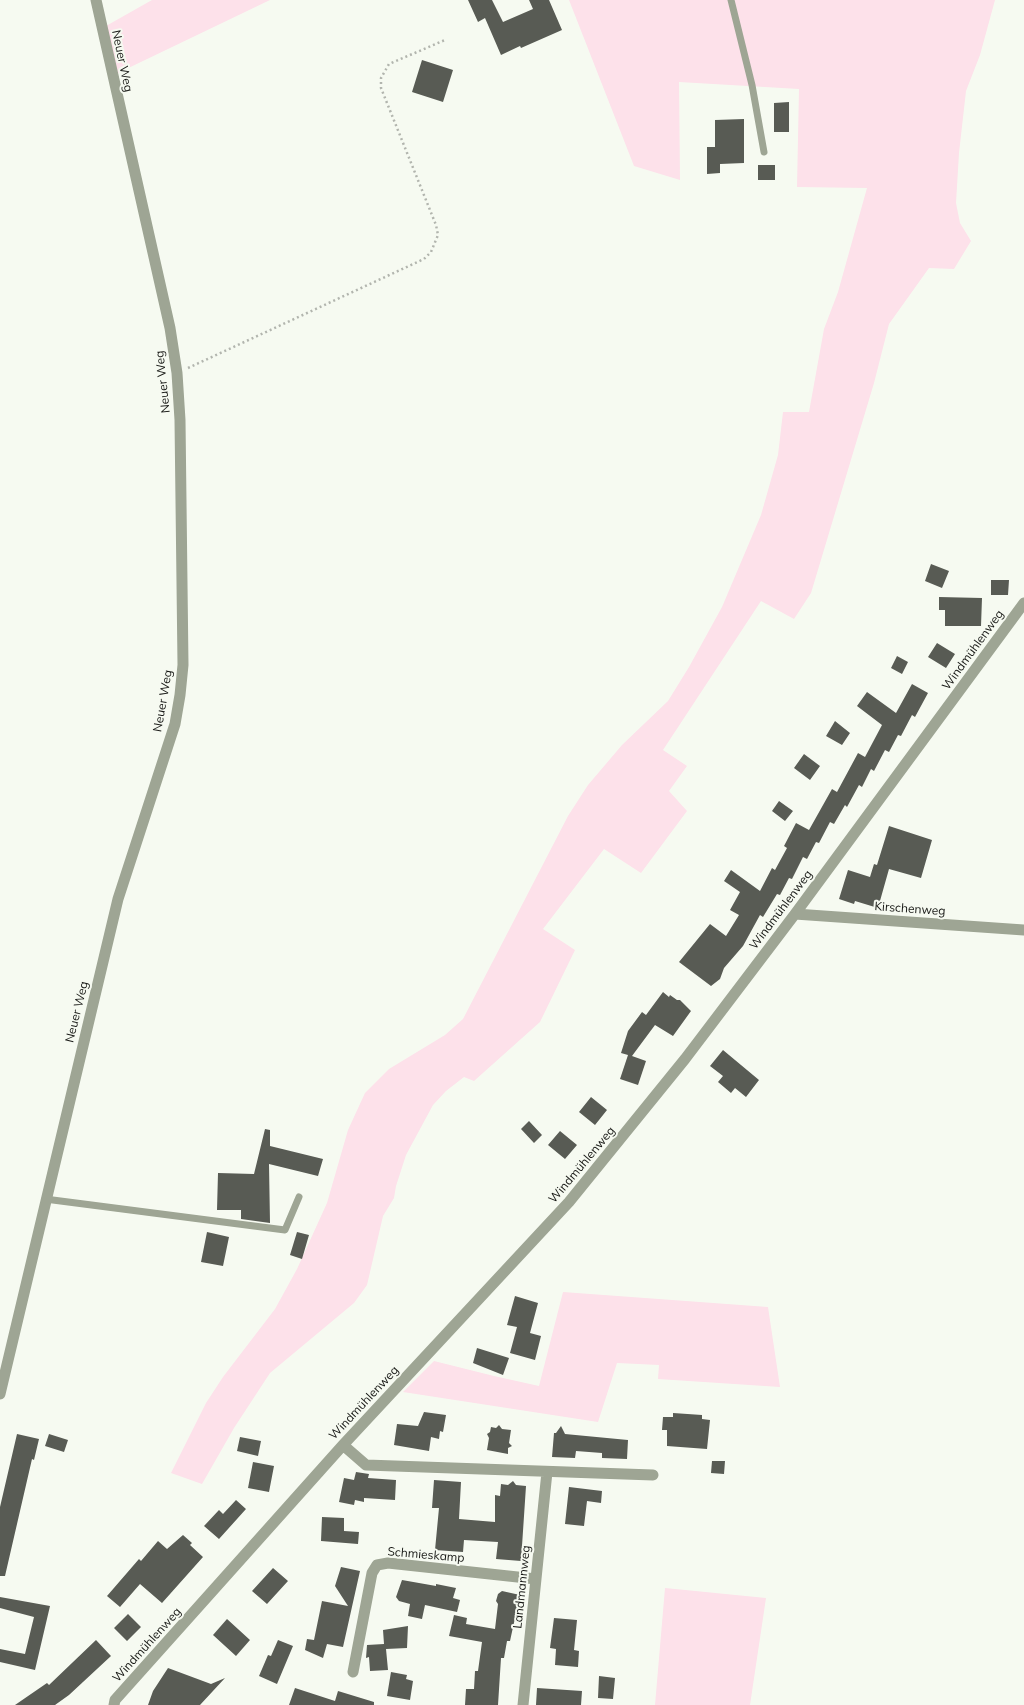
<!DOCTYPE html>
<meta charset="utf-8">
<style>
body{margin:0}
canvas{display:block;background:#f6faf1}
</style>
<canvas width="1024" height="1705"></canvas>
<script>
const g = document.querySelector('canvas').getContext('2d');
g.lineJoin = 'round';
function fill(path, color) {
  g.fillStyle = color;
  g.fill(path, 'evenodd');
}
function toPath(rows) {
  const path = new Path2D();
  for (const r of rows) {
    path.moveTo(r[0], r[1]);
    for (let i = 2; i < r.length; i += 2) path.lineTo(r[i], r[i + 1]);
  }
  return path;
}
function trace(path, color, width, dash) {
  g.strokeStyle = color;
  g.lineWidth = width;
  g.lineCap = dash ? 'butt' : 'round';
  g.setLineDash(dash || []);
  g.stroke(path);
}
function write(font, color, halo, rows, align = 'center') {
  g.font = font + ' Mulish,sans-serif';
  g.lineWidth = 4;
  g.setLineDash([]);
  g.textBaseline = 'middle';
  g.strokeStyle = halo;
  g.fillStyle = color;
  for (const [text, x, y, turn = 0] of rows) {
    g.save();
    g.translate(x, y);
    g.rotate((+turn || 0) * Math.PI / 180);
    g.textAlign = isNaN(turn) ? turn : align;
    if (halo) g.strokeText(text, 0, 0);
    g.fillText(text, 0, 0);
    g.restore();
  }
}
fill(toPath([
 [152,0,270,0,118,73,106,26],
 [569,0,995,0,980,55,966,91,959,153,956,203,960,223,971,241,954,269,929,268,889,324,874,383,811,593,794,619,761,601,663,750,687,766,669,791,687,811,641,873,604,849,543,929,575,950,540,1022,474,1081,464,1077,446,1091,433,1105,406,1155,396,1186,394,1198,383,1216,367,1285,354,1303,270,1373,234,1428,202,1484,171,1473,206,1403,223,1377,275,1309,297,1269,327,1203,348,1130,365,1093,389,1069,445,1035,463,1019,568,816,588,785,622,745,668,701,689,667,722,607,761,515,778,455,783,412,809,412,824,329,838,292,867,188,797,187,799,89,679,82,680,180,634,166],
 [563,1292,768,1307,780,1387,658,1379,659,1365,617,1363,598,1422,403,1392,434,1361,494,1376,539,1386],
 [665,1588,766,1598,750,1705,655,1705]
]), '#fde1ea');
fill(toPath([
 [468,0,492,0,503,22,533,9,529,0,549,0,562,30,521,48,520,46,501,55,485,18,478,22],
 [422,60,453,70,443,102,412,92],
 [789,102,789,132,774,132,774,103],
 [744,119,744,163,720,164,720,173,707,174,707,147,715,147,715,120],
 [758,165,775,165,775,180,758,180],
 [931,564,949,571,942,588,925,581],
 [991,580,1009,580,1008,595,991,595],
 [939,597,982,598,981,626,945,626,945,610,939,610],
 [937,643,955,654,946,668,928,657],
 [897,656,908,662,902,674,891,668],
 [912,684,928,693,915,717,912,715,901,736,898,735,889,752,885,750,874,771,871,769,862,787,859,785,847,807,845,805,834,824,830,822,819,843,816,842,807,859,803,857,792,879,789,878,780,895,777,894,763,917,760,915,743,946,724,968,720,979,711,986,679,962,710,924,726,936,739,915,730,910,740,892,724,881,731,870,760,891,772,868,775,870,787,848,784,846,796,823,809,830,832,789,837,792,858,753,865,757,882,725,857,706,867,692,896,713],
 [835,721,850,733,842,745,826,736],
 [804,754,820,766,810,780,794,768],
 [779,801,793,811,785,821,772,811],
 [889,826,932,840,921,878,889,869,878,908,855,901,854,904,839,899,848,870,870,877,874,864,877,865],
 [663,992,669,997,670,995,677,1000,680,1000,691,1011,673,1036,655,1025,632,1056,646,1061,638,1085,620,1079,628,1055,621,1053,628,1031,642,1012,646,1015],
 [723,1050,759,1080,746,1097,735,1088,731,1093,718,1082,723,1076,710,1066],
 [591,1097,607,1110,595,1125,579,1112],
 [529,1121,542,1135,534,1143,521,1129],
 [265,1129,270,1130,270,1146,323,1159,318,1176,269,1164,270,1223,241,1219,241,1210,217,1210,218,1173,254,1174],
 [560,1131,577,1145,565,1159,548,1145],
 [207,1232,229,1237,223,1266,201,1262],
 [297,1232,309,1235,302,1259,290,1255],
 [515,1296,538,1303,530,1333,541,1336,535,1360,510,1353,517,1327,507,1325],
 [477,1348,509,1358,503,1375,473,1363],
 [424,1412,446,1415,443,1432,440,1431,439,1439,431,1437,429,1451,394,1445,397,1424,418,1426],
 [673,1413,702,1415,702,1419,710,1420,707,1449,667,1446,667,1430,662,1430,663,1417,673,1417],
 [499,1425,502,1429,511,1430,509,1443,512,1446,508,1448,508,1454,487,1450,489,1438,487,1434,490,1432,491,1427,496,1428],
 [561,1426,565,1434,628,1440,627,1459,602,1458,602,1453,576,1451,575,1458,552,1457,554,1433,556,1433],
 [17,1434,39,1439,34,1460,32,1459,5,1576,0,1576,0,1507],
 [49,1434,68,1440,64,1452,45,1446],
 [240,1437,261,1441,258,1456,237,1451],
 [712,1461,725,1461,724,1474,711,1473],
 [253,1462,274,1466,269,1492,248,1488],
 [356,1472,369,1474,368,1478,396,1480,395,1500,364,1498,364,1502,355,1500,354,1505,339,1502,344,1478,354,1480],
 [434,1480,461,1482,459,1519,495,1522,495,1495,500,1496,501,1484,508,1485,513,1481,516,1485,526,1486,521,1561,496,1559,498,1542,464,1540,463,1552,435,1550,439,1508,432,1508],
 [569,1487,602,1491,601,1503,587,1501,584,1526,565,1524],
 [236,1500,246,1509,219,1539,204,1526,219,1510,223,1514],
 [322,1517,344,1518,344,1531,359,1532,358,1544,321,1541],
 [183,1535,192,1543,190,1545,203,1557,162,1603,140,1584,120,1607,107,1596,139,1559,141,1561,158,1541,167,1549],
 [341,1567,360,1571,343,1647,327,1644,323,1658,305,1650,307,1639,314,1640,322,1601,348,1606,335,1586],
 [273,1568,288,1581,267,1604,252,1591],
 [402,1580,436,1586,436,1584,456,1588,453,1598,460,1600,457,1612,425,1605,422,1619,408,1616,410,1604,399,1601,396,1597],
 [502,1591,520,1595,510,1641,507,1641,504,1658,501,1658,498,1705,465,1705,466,1689,474,1689,475,1671,478,1671,482,1642,449,1636,454,1615,467,1618,466,1624,495,1629,498,1604,496,1601,498,1594],
 [0,1597,50,1606,35,1670,0,1662,0,1649,25,1654,34,1617,0,1608],
 [128,1614,141,1627,127,1641,114,1628],
 [554,1618,577,1620,574,1650,579,1651,578,1667,555,1665,556,1649,550,1648],
 [227,1619,250,1640,236,1656,213,1635],
 [408,1626,407,1648,386,1649,388,1670,370,1671,369,1657,366,1658,367,1645,384,1644,383,1630],
 [96,1640,111,1656,69,1695,55,1705,15,1705,47,1683,49,1685],
 [278,1640,293,1646,277,1684,259,1676,268,1655,271,1656],
 [168,1668,211,1684,225,1678,200,1705,148,1705,153,1691],
 [391,1672,407,1675,406,1679,413,1681,410,1700,387,1696],
 [599,1676,615,1678,613,1699,598,1698],
 [295,1688,335,1701,338,1691,374,1702,374,1705,289,1705],
 [537,1688,582,1691,581,1705,536,1705]
]), '#585b54');
trace(toPath([
 [188,368,424,259,431,252,438,235,436,225,381,88,381,78,389,64,445,40]
]), '#b2b5ae', 2.5, [2, 3]);
trace(toPath([
 [731,0,752,85,764,152],
 [45,1199,285,1230,299,1197]
]), '#9ea594', 7);
trace(toPath([
 [795,914,1024,930],
 [0,1394,118,899,175,724,180,695,183,665,180,420,177,373,170,328,96,0],
 [343,1445,366,1465,653,1475],
 [353,1672,372,1573,377,1565,388,1563,536,1579],
 [114,1705,115,1700,343,1445,569,1202,685,1059,795,914,1024,603],
 [523,1705,547,1472]
]), '#9ea594', 11);
write('12px', '#161714', '#f6faf1', [
 ["Neuer Weg",122,61,78],
 ["Neuer Weg",163,382,-96],
 ["Windmühlenweg",973,650,-54],
 ["Neuer Weg",163,701,-80],
 ["Kirschenweg",910,909,4],
 ["Windmühlenweg",781,910,-53],
 ["Neuer Weg",77,1012,-76],
 ["Windmühlenweg",582,1165,-50],
 ["Windmühlenweg",364,1403,-47],
 ["Schmieskamp",426,1555,5],
 ["Landmannweg",522,1587,-84],
 ["Windmühlenweg",147,1645,-48]
]);
</script>
